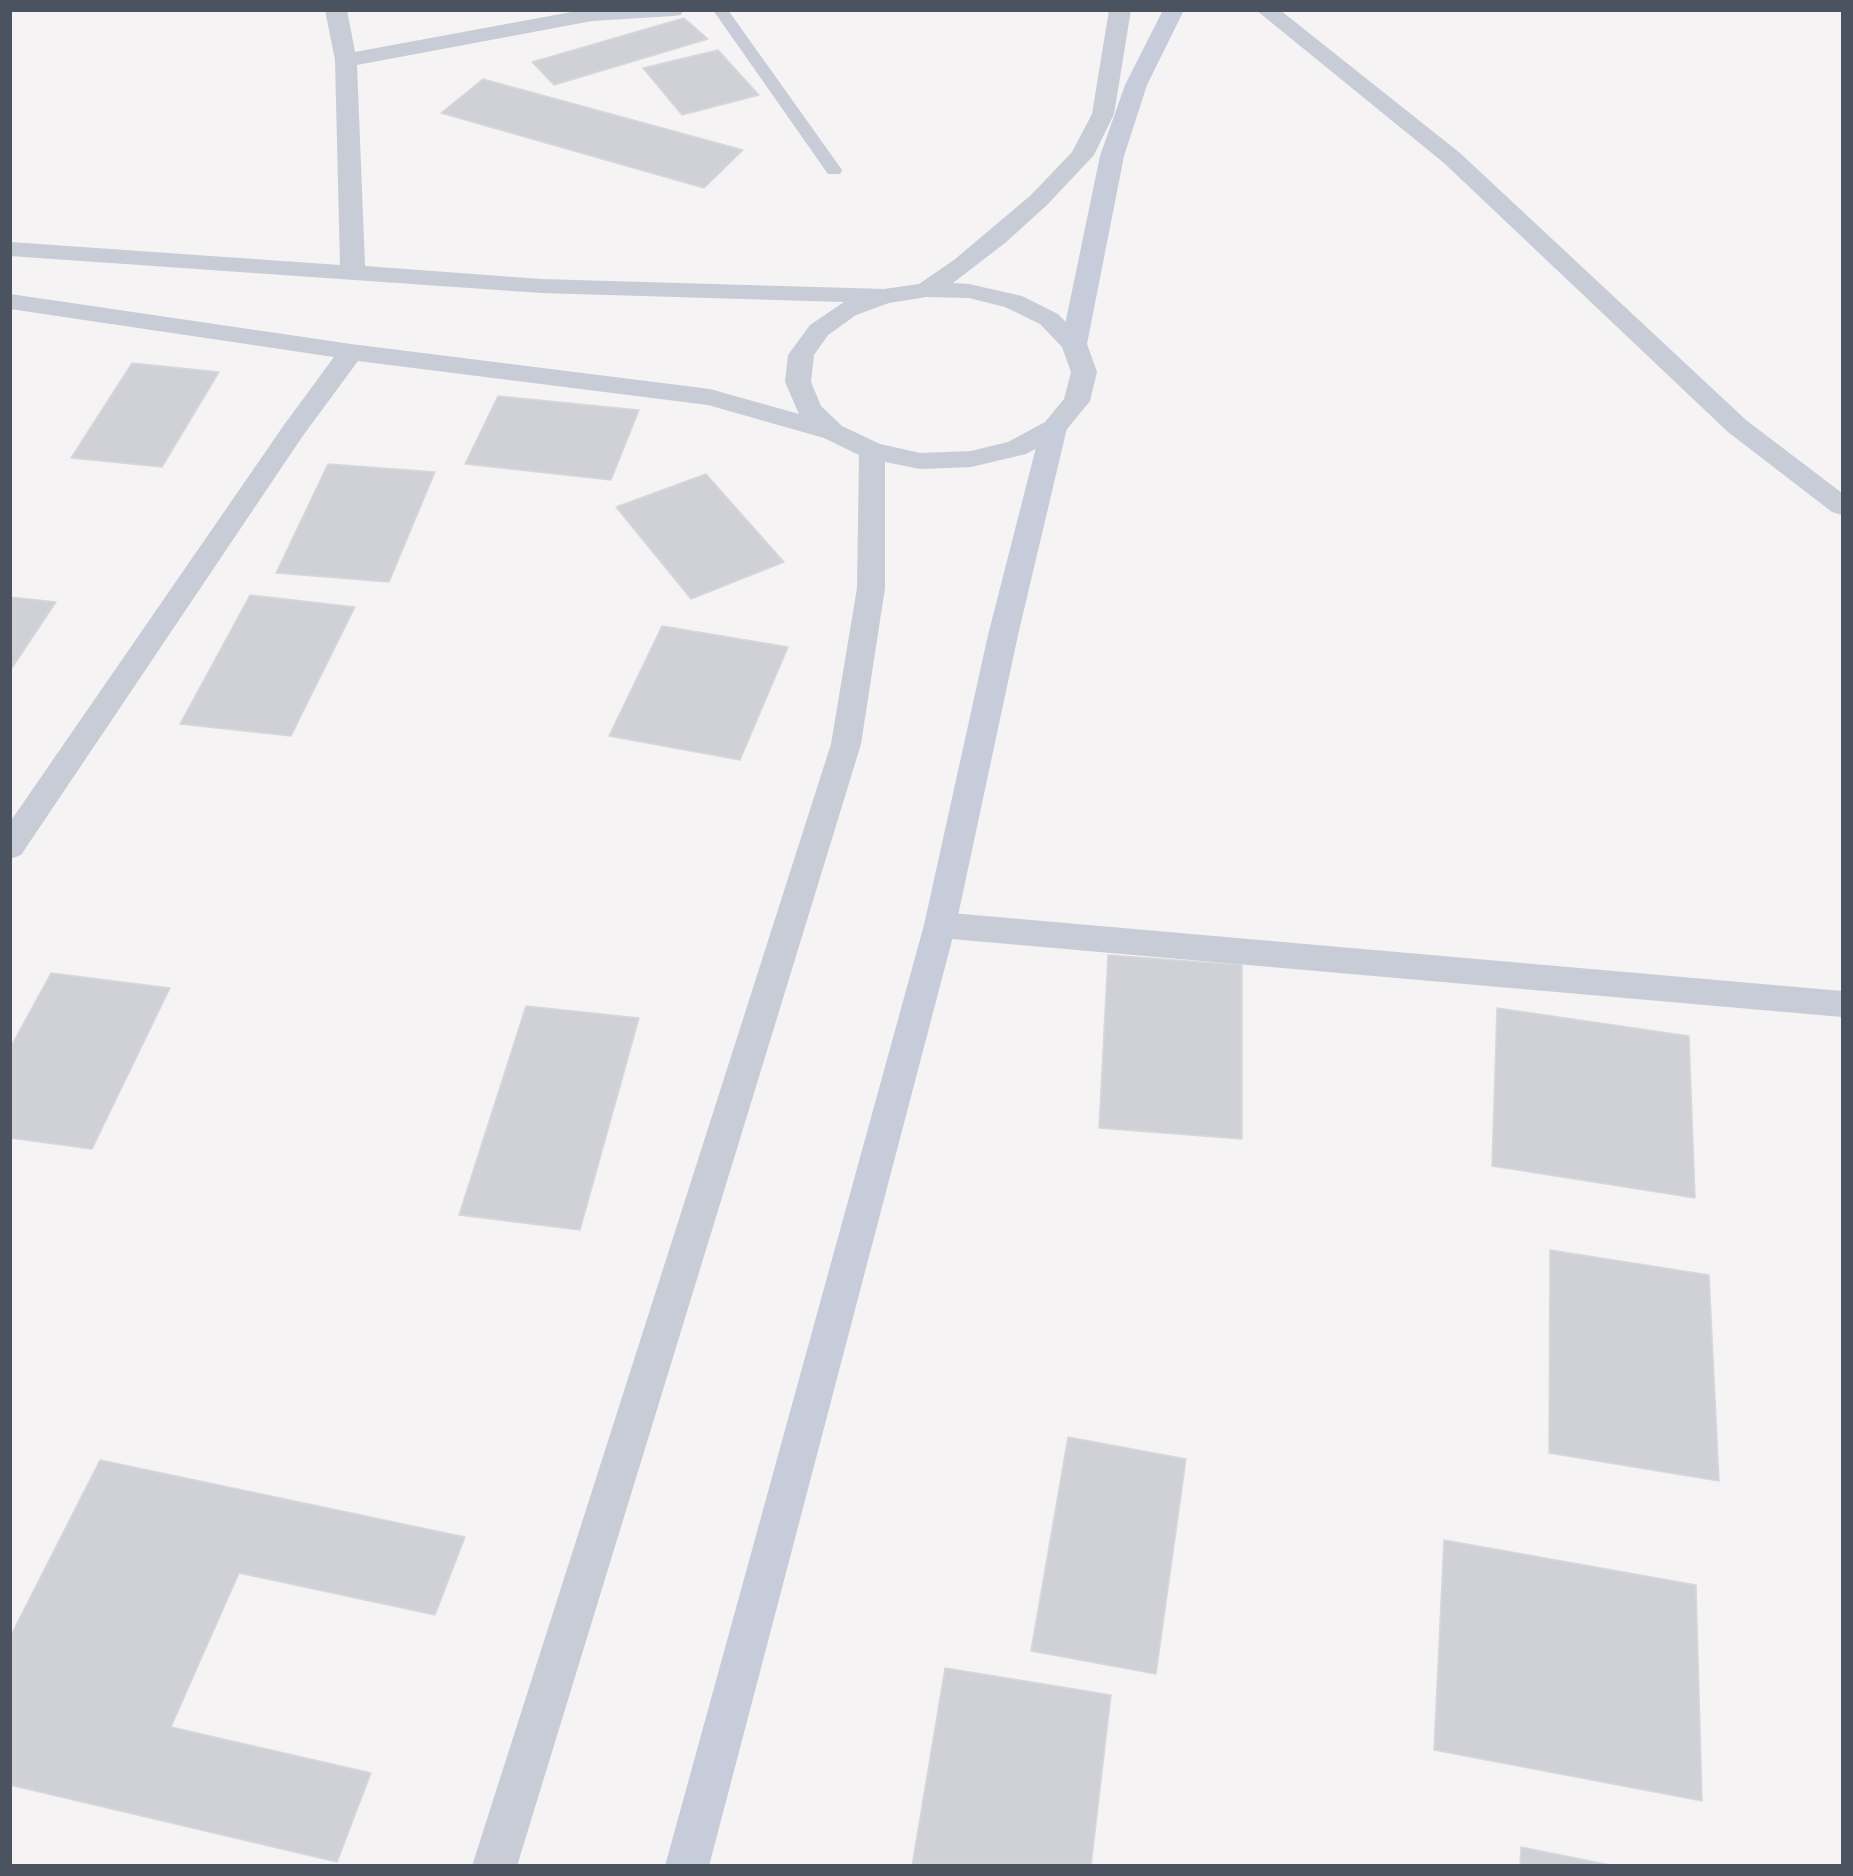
<!DOCTYPE html>
<style>
body{margin:0}
#map{position:relative;width:1853px;height:1876px;overflow:hidden;background:#f5f3f3;font-family:"Space Grotesk",sans-serif}
canvas{display:block}
.frame{position:absolute;inset:0;border:12px solid #4b5260;pointer-events:none}
</style>
<div id="map">
<canvas width="1853" height="1876"></canvas>
<div class="frame"></div>
</div>
<script>
const g = document.querySelector('canvas').getContext('2d');
g.lineJoin = 'round';
function fill(path, color) {
  g.fillStyle = color;
  g.fill(path, 'evenodd');
}
function toPath(rows) {
  const path = new Path2D();
  for (const r of rows) {
    path.moveTo(r[0], r[1]);
    for (let i = 2; i < r.length; i += 2) path.lineTo(r[i], r[i + 1]);
  }
  return path;
}
function trace(path, color, width, dash) {
  g.strokeStyle = color;
  g.lineWidth = width;
  g.lineCap = dash ? 'butt' : 'round';
  g.setLineDash(dash || []);
  g.stroke(path);
}
const building = toPath([
 [684,18,708,39,554,85,532,62,684,18],
 [718,50,759,95,682,115,643,68,718,50],
 [483,79,743,150,704,188,441,113,483,79],
 [132,363,219,372,162,467,71,458,132,363],
 [498,396,639,410,611,480,465,464,498,396],
 [328,464,435,472,389,582,276,573,328,464],
 [706,474,784,562,691,599,616,507,706,474],
 [250,595,355,607,291,736,180,724,250,595],
 [10,597,56,602,10,671,10,597],
 [662,626,788,647,740,760,609,736,662,626],
 [1108,955,1242,965,1242,1139,1099,1128,1108,955],
 [51,973,170,988,92,1149,10,1138,10,1048,51,973],
 [526,1006,639,1018,580,1230,459,1215,526,1006],
 [1497,1008,1689,1036,1695,1198,1492,1166,1497,1008],
 [1550,1250,1709,1275,1719,1481,1549,1453,1550,1250],
 [1068,1437,1186,1459,1156,1674,1031,1651,1068,1437],
 [100,1460,465,1537,435,1615,239,1573,171,1727,371,1773,337,1862,10,1785,10,1637,100,1460],
 [1444,1540,1696,1585,1702,1801,1434,1750,1444,1540],
 [945,1668,1111,1695,1091,1866,912,1866,945,1668],
 [1521,1847,1615,1866,1520,1866,1521,1847]
]);
fill(building, '#d0d1d7');
trace(building, '#d7d8de', 1.5);
fill(toPath([
 [713,10,728,10,842,170,840,174,828,174,713,10]
]), '#c7ccd6');
fill(toPath([
 [325,10,347,10,355,52,582,10,683,10,681,15,673,16,592,21,357,65,365,266,541,279,884,289,919,284,954,260,1031,195,1072,152,1092,114,1109,10,1131,10,1114,114,1094,155,1047,205,1005,243,953,283,969,284,1022,296,1058,314,1087,344,1097,372,1090,401,1063,434,1026,454,971,467,920,469,885,462,885,588,861,744,517,1866,472,1866,831,744,857,588,859,455,824,438,708,405,358,361,302,437,21,855,10,859,10,822,284,425,334,357,10,309,10,294,351,344,710,389,799,414,785,382,788,355,810,325,844,302,541,293,10,256,10,242,340,265,335,60,325,10],
 [926,297,969,298,1005,307,1040,324,1062,347,1071,372,1064,399,1045,422,1008,442,971,451,920,453,880,444,842,426,821,406,811,382,814,355,828,335,856,315,889,303,926,297],
 [1256,10,1280,10,1460,153,1746,420,1842,493,1842,515,1832,512,1728,432,1444,163,1256,10],
 [940,912,1842,991,1842,1017,940,938,928,934,924,925,928,916,940,912]
]), '#c7ccd6');
fill(toPath([
 [1163,10,1184,10,1147,85,1124,156,1087,344,1083,349,1074,352,1065,349,1061,344,1100,156,1125,85,1163,10],
 [1054,420,1063,422,1067,428,1018,635,956,925,709,1866,665,1866,924,925,988,635,1041,428,1045,422,1054,420]
]), '#c7ccda');
</script>
